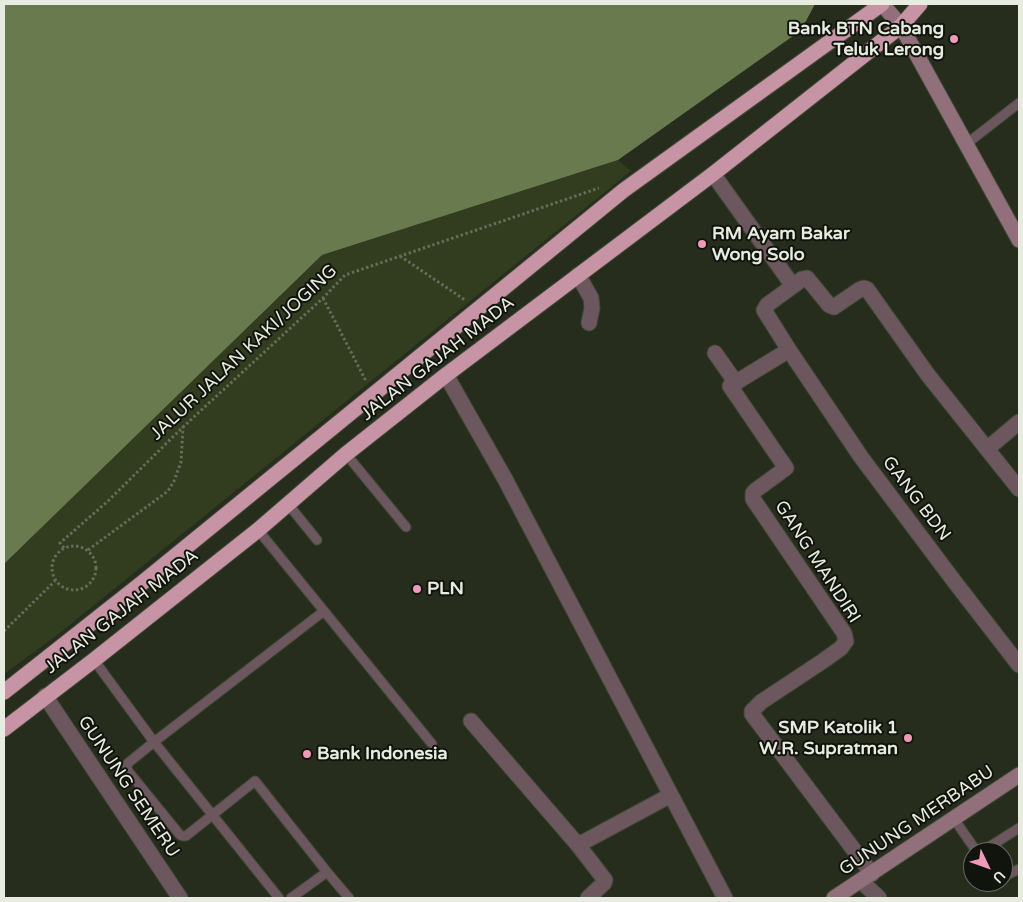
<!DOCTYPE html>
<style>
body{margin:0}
#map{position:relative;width:1023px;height:902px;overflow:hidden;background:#272d1c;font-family:"Varela Round",sans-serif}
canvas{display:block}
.frame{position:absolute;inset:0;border:5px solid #e7ebe0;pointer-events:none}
.north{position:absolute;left:963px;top:842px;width:50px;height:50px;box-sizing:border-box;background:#11140d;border:1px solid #676a61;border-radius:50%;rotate:132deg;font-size:14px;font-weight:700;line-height:20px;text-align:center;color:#e7ebe0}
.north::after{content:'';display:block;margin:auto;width:18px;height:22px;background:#ef9ab8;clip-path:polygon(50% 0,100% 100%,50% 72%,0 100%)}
</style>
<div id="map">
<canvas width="1023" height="902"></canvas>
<div class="frame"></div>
<div class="north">U</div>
</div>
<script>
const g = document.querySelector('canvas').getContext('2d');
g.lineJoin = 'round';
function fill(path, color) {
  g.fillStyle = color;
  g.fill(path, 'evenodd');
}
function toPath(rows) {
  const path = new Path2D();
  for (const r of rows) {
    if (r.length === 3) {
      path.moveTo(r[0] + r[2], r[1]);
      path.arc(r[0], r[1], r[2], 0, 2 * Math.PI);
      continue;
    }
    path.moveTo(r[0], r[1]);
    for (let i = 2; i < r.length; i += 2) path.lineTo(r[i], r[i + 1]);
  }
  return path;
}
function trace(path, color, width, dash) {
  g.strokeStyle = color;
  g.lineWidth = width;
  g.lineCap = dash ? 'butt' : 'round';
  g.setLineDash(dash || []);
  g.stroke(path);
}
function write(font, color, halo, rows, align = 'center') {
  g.font = font + ' "Varela Round",sans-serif';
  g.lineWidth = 4;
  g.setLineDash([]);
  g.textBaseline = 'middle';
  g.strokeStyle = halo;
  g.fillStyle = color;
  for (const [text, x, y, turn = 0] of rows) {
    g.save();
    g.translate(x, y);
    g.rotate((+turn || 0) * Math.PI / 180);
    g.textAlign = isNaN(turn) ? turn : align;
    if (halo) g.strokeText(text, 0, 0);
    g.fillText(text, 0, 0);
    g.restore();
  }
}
fill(toPath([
 [618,160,631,171,56,636,4,674,4,564,322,255]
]), '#323c1e');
fill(toPath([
 [4,4,815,4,806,21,793,36,618,160,322,255,4,564]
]), '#6a7a4f');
const lane = toPath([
 [965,145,1019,103],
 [346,454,406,527],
 [288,504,317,540],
 [258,530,324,611,154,742,128,763,127,767,128,771,180,835,183,836,186,836,255,781,327,872],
 [324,611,432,744],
 [94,660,154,742,279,898],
 [954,819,977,852],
 [981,852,1019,828],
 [1003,877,1019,869],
 [291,898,327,872,349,898]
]);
const street = toPath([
 [713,174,793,286,802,279,807,278,829,305,834,307,859,290,864,288,867,289,928,375,1019,489],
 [578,275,591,298,592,308,589,323],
 [793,286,767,305,764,310,789,350,861,457,954,581,1019,665],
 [789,350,730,386,786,468,756,490,753,493,753,499,844,633,846,641,841,648,823,661,761,702,752,711,752,714,872,874],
 [715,353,736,383],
 [446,375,505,479,725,898],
 [987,449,1019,422],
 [45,696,180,898],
 [471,721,578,845,671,795],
 [578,845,605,880,604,883,588,898],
 [861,881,879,898]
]);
const secondary = toPath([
 [882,4,901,26,1019,240],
 [834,898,1019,775]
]);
const highway = toPath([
 [4,692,142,583,624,190,882,4],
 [4,729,94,660,258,530,346,454,446,375,713,174,901,26,920,4]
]);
trace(lane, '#424837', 11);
trace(street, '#424837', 17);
trace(secondary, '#424837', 17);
trace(highway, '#424837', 17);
trace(toPath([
 [400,256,465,300],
 [323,298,366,381],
 [74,568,22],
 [64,548,60,543,108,501,183,427,323,298,345,275,599,188],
 [88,550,168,491,174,481,181,462,183,427],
 [4,631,55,581]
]), '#666b5c', 3, [2.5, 2.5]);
trace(lane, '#6c575e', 9);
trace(street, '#6c575e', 15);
trace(secondary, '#91707b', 15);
trace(highway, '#c794a5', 15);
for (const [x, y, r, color] of [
 [954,39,5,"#ef9ab8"],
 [702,244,5,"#ef9ab8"],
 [417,589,5,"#ef9ab8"],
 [908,738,5,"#ef9ab8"],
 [307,754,5,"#ef9ab8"]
]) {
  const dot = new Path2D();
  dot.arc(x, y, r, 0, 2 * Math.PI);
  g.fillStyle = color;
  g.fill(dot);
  trace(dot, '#11140d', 2);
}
write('bold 18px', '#e7ebe0', '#11140d', [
 ["Bank BTN Cabang",944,29,"right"],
 ["Teluk Lerong",944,50,"right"],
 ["RM Ayam Bakar",712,234],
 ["Wong Solo",712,255],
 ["PLN",427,589],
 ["SMP Katolik 1",898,728,"right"],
 ["W.R. Supratman",898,749,"right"],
 ["Bank Indonesia",317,754]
], 'left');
write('18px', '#e7ebe0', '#11140d', [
 ["JALUR JALAN KAKI/JOGING",244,353,-43],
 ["JALAN GAJAH MADA",438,359,-38],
 ["GANG BDN",916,499,53],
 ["GANG MANDIRI",817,562,57],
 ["JALAN GAJAH MADA",122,612,-38],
 ["GUNUNG SEMERU",128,787,56],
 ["GUNUNG MERBABU",917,821,-34]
]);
</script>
